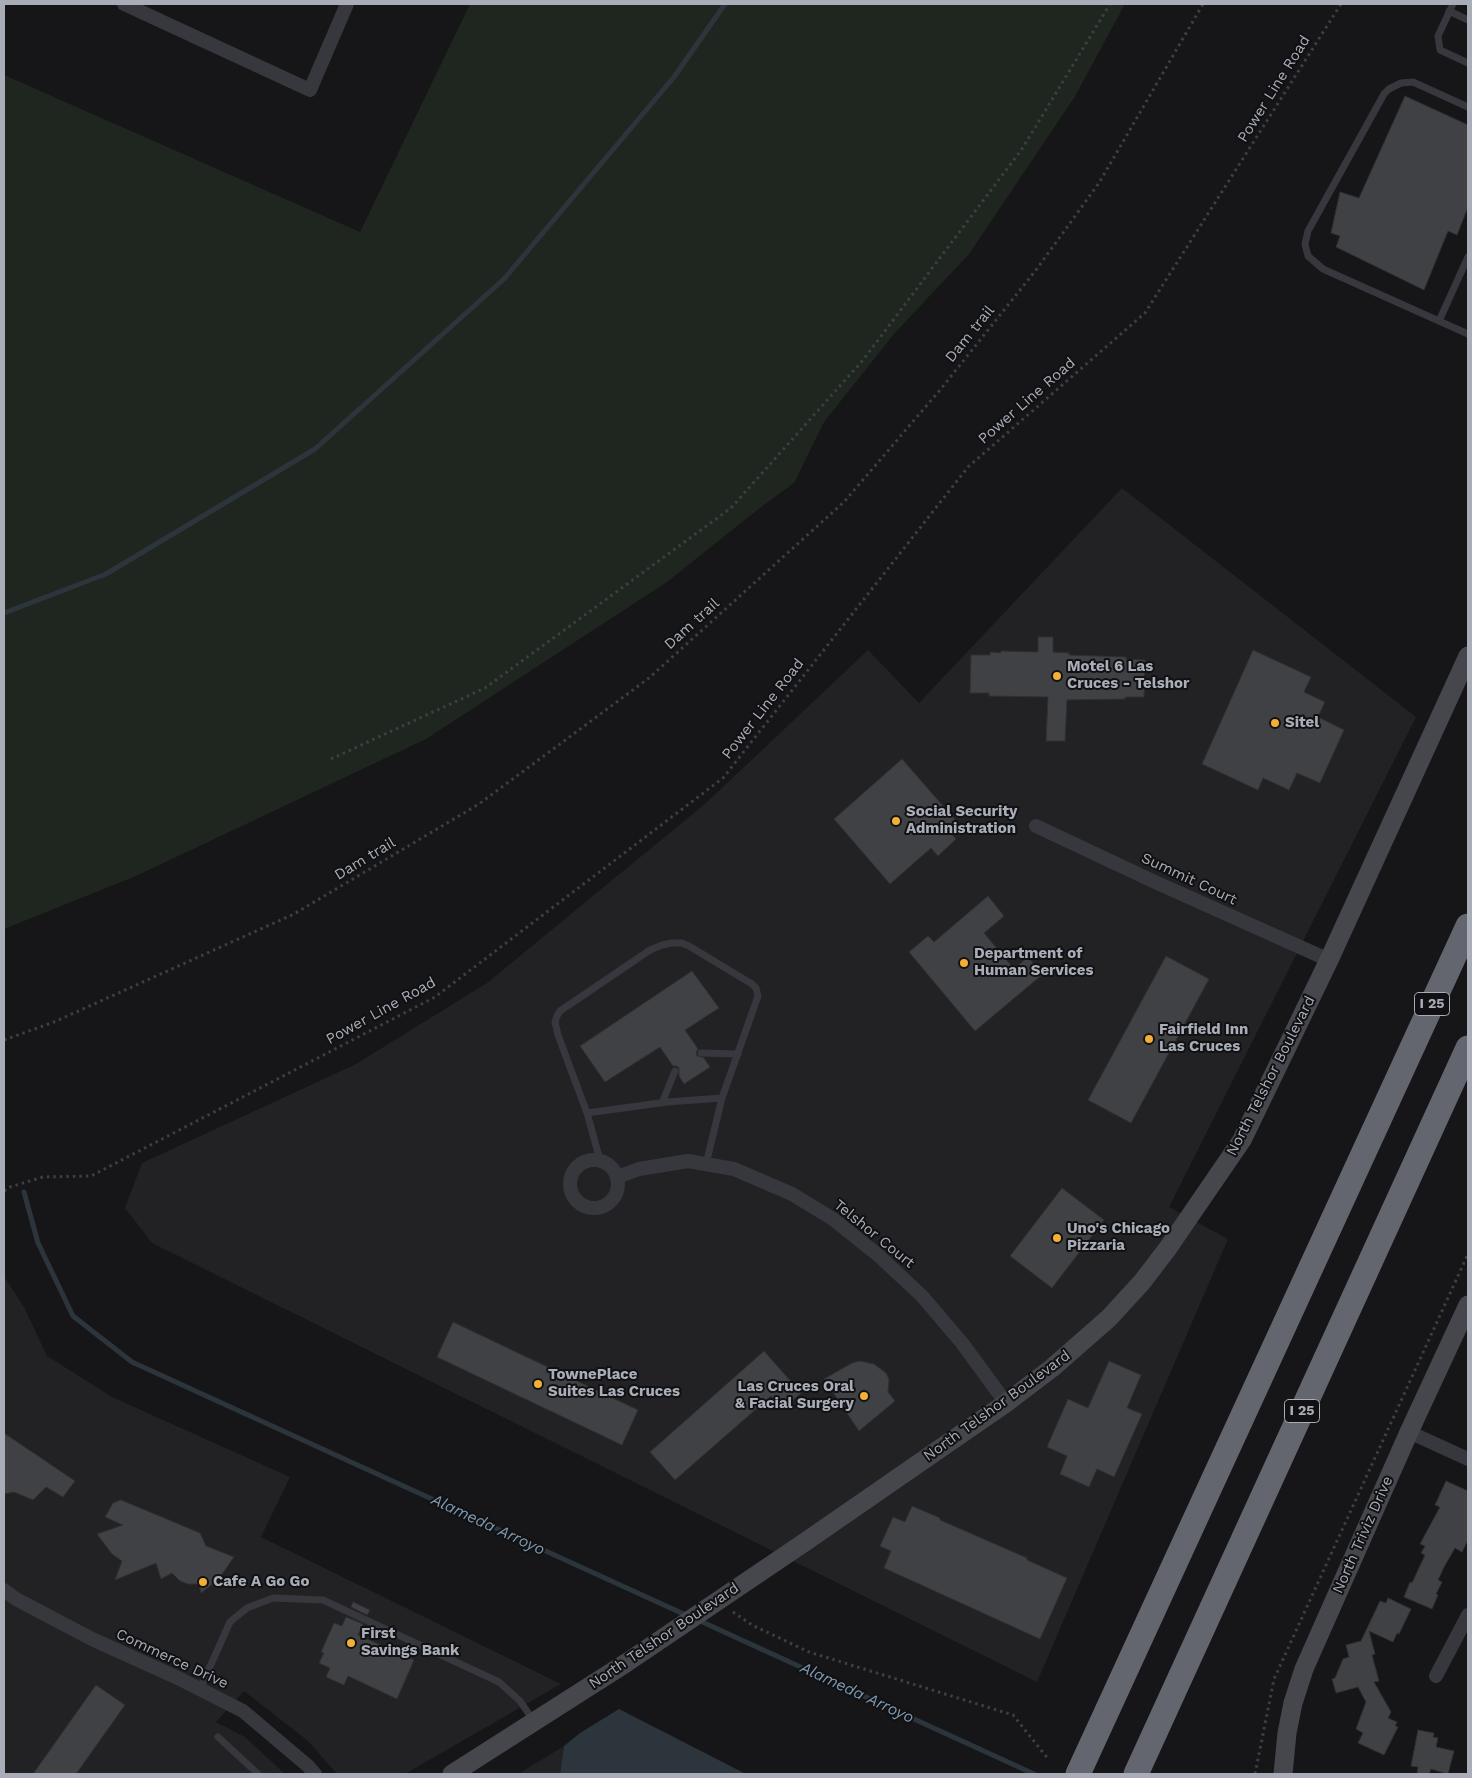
<!DOCTYPE html>
<style>
body{margin:0}
#map{position:relative;width:1472px;height:1778px;overflow:hidden;background:#161618;font-family:"Work Sans",sans-serif}
canvas{display:block}
.frame{position:absolute;inset:0;border:5px solid #a8adb8;pointer-events:none}
</style>
<div id="map">
<canvas width="1472" height="1778"></canvas>
<div class="frame"></div>
</div>
<script>
const g = document.querySelector('canvas').getContext('2d');
g.lineJoin = 'round';
function fill(path, color) {
  g.fillStyle = color;
  g.fill(path, 'evenodd');
}
function toPath(rows) {
  const path = new Path2D();
  for (const r of rows) {
    if (r.length === 3) {
      path.moveTo(r[0] + r[2], r[1]);
      path.arc(r[0], r[1], r[2], 0, 2 * Math.PI);
      continue;
    }
    path.moveTo(r[0], r[1]);
    for (let i = 2; i < r.length; i += 2) path.lineTo(r[i], r[i + 1]);
  }
  return path;
}
function trace(path, color, width, dash) {
  g.strokeStyle = color;
  g.lineWidth = width;
  g.lineCap = dash ? 'butt' : 'round';
  g.setLineDash(dash || []);
  g.stroke(path);
}
function write(font, color, halo, rows, align = 'center') {
  g.font = font + ' "Work Sans",sans-serif';
  g.lineWidth = 4;
  g.setLineDash([]);
  g.textBaseline = 'middle';
  g.strokeStyle = halo;
  g.fillStyle = color;
  for (const [text, x, y, turn = 0] of rows) {
    g.save();
    g.translate(x, y);
    g.rotate((+turn || 0) * Math.PI / 180);
    g.textAlign = isNaN(turn) ? turn : align;
    if (halo) g.strokeText(text, 0, 0);
    g.fillText(text, 0, 0);
    g.restore();
  }
}
fill(toPath([
 [1122,488,1416,717,1169,1207,1228,1239,1037,1682,152,1243,125,1208,142,1163,356,1064,487,983,706,803,868,650,919,703],
 [4,1276,25,1309,47,1356,112,1397,290,1477,261,1537,561,1684,405,1774,337,1774,308,1741,244,1691,216,1722,245,1737,285,1774,4,1774],
 [564,1746,560,1774,518,1774]
]), '#222225');
fill(toPath([
 [470,4,1125,4,1074,98,969,254,894,334,824,422,794,483,761,507,667,582,426,739,136,876,4,929,4,75,360,232]
]), '#1e261f');
fill(toPath([
 [619,1709,746,1774,560,1774,564,1746,580,1733]
]), '#2c353c');
trace(toPath([
 [4,613,106,574,315,449,504,279,674,77,725,4],
 [24,1192,38,1243,73,1316,132,1362,688,1616],
 [698,1620,1034,1774]
]), '#2c353c', 5);
const building = toPath([
 [1405,96,1468,125,1468,207,1457,235,1448,231,1424,290,1336,247,1340,236,1331,233,1340,192,1359,198,1405,96],
 [1038,637,1053,637,1053,652,1069,653,1069,655,1126,657,1126,659,1145,660,1144,697,1125,697,1125,699,1067,700,1065,741,1046,741,1048,697,989,696,989,693,970,693,971,655,990,655,990,652,1001,653,1001,651,1038,652,1038,637],
 [1253,650,1311,677,1304,692,1325,702,1318,717,1344,730,1320,783,1297,773,1289,790,1263,778,1258,790,1202,764,1253,650],
 [902,759,957,822,948,830,956,839,938,856,931,848,890,884,834,819,902,759],
 [988,896,1004,916,984,933,1014,969,1028,957,1043,974,975,1031,909,952,928,936,934,942,988,896],
 [1166,956,1209,979,1131,1123,1088,1100,1166,956],
 [692,971,719,1008,685,1030,698,1049,696,1052,697,1056,704,1058,710,1067,684,1084,679,1076,679,1068,677,1066,673,1066,660,1047,605,1082,580,1046,692,971],
 [1062,1188,1104,1220,1052,1288,1010,1256,1062,1188],
 [453,1322,638,1410,622,1445,437,1357,453,1322],
 [764,1351,801,1393,783,1409,771,1396,675,1480,650,1452,764,1351],
 [860,1361,874,1364,886,1373,889,1379,888,1392,895,1401,859,1431,824,1379,852,1363,860,1361],
 [1109,1361,1141,1375,1127,1408,1142,1414,1114,1477,1097,1469,1089,1487,1060,1474,1067,1456,1047,1447,1068,1399,1088,1408,1109,1361],
 [4,1433,75,1481,63,1497,46,1487,33,1500,14,1492,4,1494,4,1433],
 [1446,1481,1468,1491,1468,1540,1462,1552,1455,1548,1444,1567,1438,1580,1442,1582,1436,1594,1438,1595,1432,1609,1404,1597,1410,1582,1412,1583,1425,1555,1421,1553,1425,1546,1420,1544,1440,1507,1435,1505,1446,1481],
 [121,1500,200,1533,206,1546,234,1557,218,1580,201,1593,199,1584,188,1584,180,1581,172,1573,161,1579,156,1563,115,1580,122,1561,112,1554,97,1534,123,1525,105,1517,113,1503,121,1500],
 [912,1506,940,1518,940,1520,1027,1558,1027,1560,1067,1578,1040,1639,884,1568,891,1551,880,1546,893,1517,905,1522,912,1506],
 [1388,1598,1411,1609,1399,1634,1397,1633,1393,1642,1369,1631,1375,1654,1372,1655,1379,1681,1374,1682,1391,1712,1388,1718,1397,1722,1395,1726,1398,1727,1384,1755,1358,1743,1363,1733,1356,1729,1366,1702,1358,1687,1336,1693,1332,1679,1335,1678,1343,1659,1349,1657,1346,1645,1361,1641,1380,1601,1386,1603,1388,1598],
 [353,1602,370,1610,367,1615,351,1607,353,1602],
 [346,1617,363,1624,358,1635,414,1660,397,1699,348,1676,344,1685,326,1677,330,1668,319,1663,324,1653,321,1652,334,1623,342,1626,346,1617],
 [96,1685,125,1705,76,1774,33,1774,96,1685],
 [1418,1730,1434,1733,1433,1737,1438,1738,1436,1747,1454,1751,1448,1774,1431,1769,1429,1774,1417,1774,1418,1767,1411,1766,1418,1730]
]);
fill(building, '#404145');
trace(building, '#303034', 1);
trace(toPath([
 [331,759,485,688,731,508,863,360,1022,149,1110,4],
 [4,1040,54,1022,294,914,479,804,649,678,844,502,940,390,1036,270,1099,183,1203,4],
 [4,1191,10,1187,43,1177,91,1176,435,997,723,778,968,467,1145,313,1341,4],
 [733,1612,752,1625,809,1652,1013,1715,1049,1760],
 [1255,1774,1274,1679,1468,1254]
]), '#3d3f44', 3, [2.5, 4]);
trace(toPath([
 [1453,4,1438,36,1440,50,1468,63],
 [1449,11,1468,20],
 [1468,107,1413,82,1401,83,1389,89,1384,94,1308,231,1305,244,1308,256,1323,269,1468,334],
 [1439,321,1468,257],
 [701,1053,738,1054],
 [662,1103,675,1071],
 [587,1113,667,1102,722,1098],
 [600,1160,587,1113,558,1035,555,1022,557,1016,560,1011,650,950,662,945,672,943,682,943,689,946,752,984,756,988,758,996,722,1098,706,1164],
 [200,1689,230,1622,247,1608,273,1598,323,1600,499,1682,520,1701,533,1720],
 [218,1737,258,1774]
]), '#37383d', 7);
trace(toPath([
 [124,4,310,90,347,4],
 [1036,826,1155,882,1329,960],
 [594,1184,24],
 [617,1177,639,1169,688,1161,734,1169,792,1194,833,1219,878,1255,922,1296,962,1343,1006,1403],
 [1409,1432,1468,1459],
 [4,1590,16,1599,92,1639,178,1678,243,1711,308,1766,315,1774],
 [1436,1676,1468,1615]
]), '#37383d', 14);
trace(toPath([
 [452,1774,626,1663,805,1542,1006,1403,1052,1368,1109,1318,1142,1282,1168,1248,1242,1140,1329,960,1468,656],
 [1283,1774,1287,1733,1293,1703,1304,1669,1409,1432,1468,1305]
]), '#45474d', 19);
trace(toPath([
 [1078,1774,1468,926],
 [1136,1774,1468,1048]
]), '#63666e', 25);
for (const [x, y, r, color] of [
 [1057,676,5,"#f2b134"],
 [1275,723,5,"#f2b134"],
 [896,821,5,"#f2b134"],
 [964,963,5,"#f2b134"],
 [1149,1039,5,"#f2b134"],
 [1057,1238,5,"#f2b134"],
 [538,1384,5,"#f2b134"],
 [864,1396,5,"#f2b134"],
 [203,1582,5,"#f2b134"],
 [351,1643,5,"#f2b134"]
]) {
  const dot = new Path2D();
  dot.arc(x, y, r, 0, 2 * Math.PI);
  g.fillStyle = color;
  g.fill(dot);
  trace(dot, '#111113', 2);
}
for (const [x, y, w] of [
 [1432,1004,35],
 [1302,1411,35]
]) {
  const box = new Path2D();
  box.roundRect(x - w / 2, y - 11.5, w, 23, 4);
  g.fillStyle = '#111113';
  g.fill(box);
  trace(box, '#a8adb8', 1);
}
write('bold 14px', '#a8adb8', null, [
 ["I 25",1432,1004],
 ["I 25",1302,1411]
]);
write('15px', '#a8adb8', '#111113', [
 ["Power Line Road",1274,89,-58],
 ["Dam trail",970,334,-51],
 ["Power Line Road",1027,401,-41],
 ["Dam trail",692,624,-42],
 ["Power Line Road",763,709,-52],
 ["Dam trail",365,859,-31],
 ["Summit Court",1189,879,25],
 ["Power Line Road",381,1011,-29],
 ["North Telshor Boulevard",1271,1076,-63],
 ["Telshor Court",874,1234,39],
 ["North Telshor Boulevard",997,1406,-36],
 ["North Triviz Drive",1363,1535,-66],
 ["North Telshor Boulevard",664,1636,-34],
 ["Commerce Drive",172,1659,25]
]);
write('bold 15px', '#a8adb8', '#111113', [
 ["Motel 6 Las",1067,667],
 ["Cruces - Telshor",1067,684],
 ["Sitel",1285,723],
 ["Social Security",906,812],
 ["Administration",906,829],
 ["Department of",974,954],
 ["Human Services",974,971],
 ["Fairfield Inn",1159,1030],
 ["Las Cruces",1159,1047],
 ["Uno's Chicago",1067,1229],
 ["Pizzaria",1067,1246],
 ["TownePlace",548,1375],
 ["Suites Las Cruces",548,1392],
 ["Las Cruces Oral",854,1387,"right"],
 ["& Facial Surgery",854,1404,"right"],
 ["Cafe A Go Go",213,1582],
 ["First",361,1634],
 ["Savings Bank",361,1651]
], 'left');
write('italic 16px', '#7f9bb3', '#111113', [
 ["Alameda Arroyo",488,1525,25],
 ["Alameda Arroyo",857,1693,25]
]);
</script>
